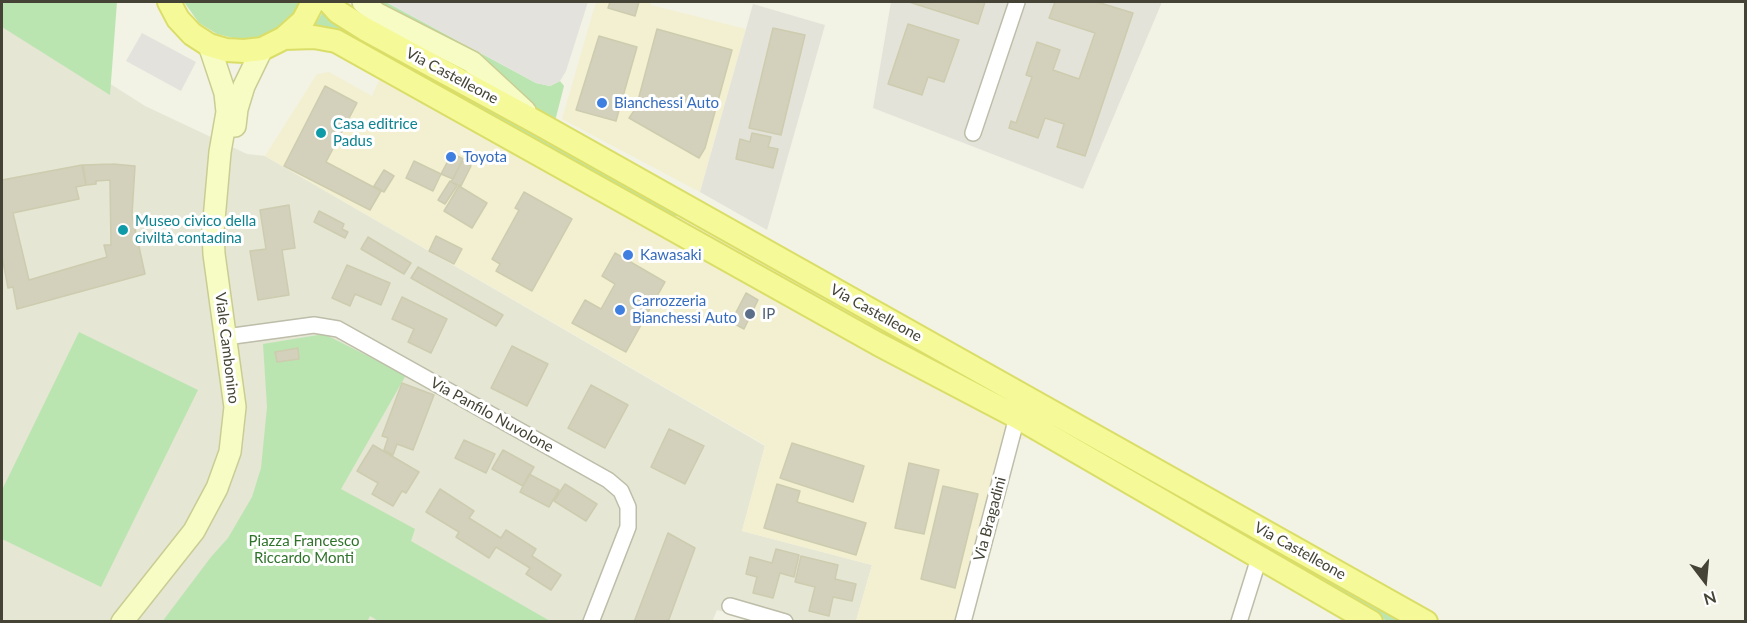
<!DOCTYPE html>
<meta charset="utf-8">
<style>
body{margin:0}
#map{position:relative;width:1747px;height:623px;overflow:hidden;background:#f2f2e5;font-family:Lato,sans-serif}
canvas{display:block}
.frame{position:absolute;inset:0;border:3px solid #444335;pointer-events:none}
.north{position:absolute;left:1675px;top:551px;width:60px;height:60px;-webkit-text-stroke:4px #fff;paint-order:stroke;rotate:164deg;font-size:16px;font-weight:700;line-height:24px;text-align:center;color:#444335}
.north::after{content:'';display:block;margin:auto;width:21px;height:27px;background:#444335;clip-path:polygon(50% 0,100% 100%,50% 72%,0 100%)}
</style>
<div id="map">
<canvas width="1747" height="623"></canvas>
<div class="frame"></div>
<div class="north">N</div>
</div>
<script>
const g = document.querySelector('canvas').getContext('2d');
g.lineJoin = 'round';
function fill(path, color) {
  g.fillStyle = color;
  g.fill(path, 'evenodd');
}
function toPath(rows) {
  const path = new Path2D();
  for (const r of rows) {
    path.moveTo(r[0], r[1]);
    for (let i = 2; i < r.length; i += 2) path.lineTo(r[i], r[i + 1]);
  }
  return path;
}
function trace(path, color, width, dash) {
  g.strokeStyle = color;
  g.lineWidth = width;
  g.lineCap = dash ? 'butt' : 'round';
  g.setLineDash(dash || []);
  g.stroke(path);
}
function write(font, color, halo, rows, align = 'center') {
  g.font = font + ' Lato,sans-serif';
  g.lineWidth = 6;
  g.setLineDash([]);
  g.textBaseline = 'middle';
  g.strokeStyle = halo;
  g.fillStyle = color;
  for (const [text, x, y, turn = 0] of rows) {
    g.save();
    g.translate(x, y);
    g.rotate((+turn || 0) * Math.PI / 180);
    g.textAlign = isNaN(turn) ? turn : align;
    if (halo) g.strokeText(text, 0, 0);
    g.fillText(text, 0, 0);
    g.restore();
  }
}
fill(toPath([
 [2,15,145,106,247,154,265,156,765,446,742,531,872,565,856,621,760,621,717,610,712,622,2,621]
]), '#e5e6d4');
fill(toPath([
 [596,2,651,2,651,5,746,29,700,192,562,119],
 [329,72,372,96,380,78,1027,438,1018,440,966,621,856,621,872,565,742,531,765,445,265,156,317,74]
]), '#f3f0d1');
fill(toPath([
 [891,2,1162,2,1083,189,873,108],
 [753,4,825,25,767,230,700,192]
]), '#e4e3da');
fill(toPath([
 [2,2,117,2,110,95,2,27],
 [184,2,302,2,293,16,277,29,258,37,237,39,217,34,199,23],
 [375,2,386,2,536,83,550,86,560,81,564,86,554,125],
 [324,10,678,213,675,219,316,28,315,25],
 [79,332,198,390,101,587,2,539,2,490],
 [324,334,406,375,341,489,415,529,411,541,550,621,380,622,370,616,367,622,162,622,211,557,228,538,252,497,261,468,267,407,263,344],
 [1301,565,1402,621,1387,621,1298,571]
]), '#bbe5b0');
fill(toPath([
 [386,2,588,2,566,71,560,81,550,86,536,83],
 [142,33,196,62,181,91,126,61]
]), '#e3e2dd');
const building = toPath([
 [610,2,639,2,635,16,608,8,610,2],
 [909,2,985,2,978,24,909,2],
 [1055,2,1097,2,1133,13,1085,156,1057,147,1064,124,1045,118,1038,138,1009,128,1011,121,1016,123,1032,77,1026,75,1037,42,1060,50,1053,70,1079,79,1095,33,1049,18,1055,2],
 [908,24,959,40,944,82,928,77,922,95,888,84,908,24],
 [773,28,805,35,781,135,749,128,773,28],
 [657,29,732,50,705,148,699,158,629,118,636,108,657,29],
 [599,36,637,47,616,121,576,110,599,36],
 [325,86,357,103,326,162,381,191,370,210,284,166,325,86],
 [752,133,771,137,768,147,778,149,773,168,736,159,740,139,750,142,752,133],
 [452,153,463,159,453,179,441,174,452,153],
 [414,161,441,174,433,191,406,178,414,161],
 [462,161,471,166,461,186,451,182,462,161],
 [113,164,135,166,132,215,145,274,17,309,13,287,8,288,2,256,2,180,82,165,86,185,76,187,79,199,13,213,29,280,107,257,104,245,111,245,110,180,96,181,96,184,86,185,83,165,113,164],
 [384,170,394,176,384,192,374,186,384,170],
 [450,181,457,186,445,204,438,200,450,181],
 [459,186,487,203,472,228,444,211,459,186],
 [524,192,572,219,532,291,496,271,500,264,492,259,519,210,515,208,524,192],
 [289,205,295,248,282,250,289,295,258,300,250,251,266,249,260,210,289,205],
 [319,211,344,224,342,229,348,232,345,238,314,222,319,211],
 [436,236,462,249,454,264,429,251,436,236],
 [368,237,411,263,404,274,361,249,368,237],
 [615,253,665,282,626,352,572,323,585,300,601,309,615,284,602,276,615,253],
 [347,265,390,283,381,305,355,294,350,306,332,298,347,265],
 [418,267,503,315,496,326,411,278,418,267],
 [746,293,758,300,744,329,731,322,746,293],
 [402,297,447,319,431,353,408,342,414,329,392,319,402,297],
 [512,346,548,364,527,406,491,388,512,346],
 [298,348,299,359,277,362,275,352,298,348],
 [402,383,434,395,413,450,397,444,393,455,384,450,388,438,382,436,402,383],
 [591,385,628,405,605,448,568,428,591,385],
 [669,429,704,446,685,484,651,467,669,429],
 [464,440,495,454,486,473,455,458,464,440],
 [792,443,864,466,853,502,780,478,792,443],
 [373,445,419,472,406,493,402,491,393,506,372,494,378,483,357,471,373,445],
 [503,450,534,467,523,486,492,469,503,450],
 [909,463,939,470,924,534,895,528,909,463],
 [529,474,559,490,549,507,520,492,529,474],
 [565,484,597,504,586,521,554,501,565,484],
 [777,484,800,491,797,502,866,523,856,555,764,528,777,484],
 [943,486,978,494,955,588,921,579,943,486],
 [440,489,474,511,469,518,501,538,506,530,536,549,532,556,561,575,551,590,526,574,530,568,496,547,489,558,456,537,459,532,426,512,440,489],
 [668,533,695,548,668,622,634,622,668,533],
 [776,549,799,555,794,577,780,573,773,598,753,593,757,577,746,574,750,557,772,563,776,549],
 [801,556,838,565,835,579,856,584,852,601,833,597,829,616,809,611,815,587,795,582,801,556]
]);
fill(building, '#d3d1bb');
trace(building, '#cdccaf', 1.5);
const street = toPath([
 [973,133,1017,2],
 [226,337,314,325,338,329,608,480,621,491,628,507,628,527,591,622],
 [730,606,785,622],
 [963,622,1017,417],
 [1239,622,1259,558]
]);
const secondary = toPath([
 [363,2,376,13,472,62,525,111],
 [235,126,237,109,244,86,262,49],
 [122,622,194,531,217,488,230,452,235,407,214,254,213,231,220,152,227,112,225,93,209,45]
]);
const primary = toPath([
 [169,2,178,19,192,34,209,45,226,50,244,51,262,49,284,38,303,21,313,2],
 [329,2,338,12,365,29,536,122,1426,622],
 [284,38,314,37,336,41,878,344,1017,417,1371,622]
]);
trace(street, '#bdbda9', 18);
trace(secondary, '#c9cd94', 24);
trace(primary, '#dade68', 26);
trace(street, '#fff', 15);
trace(secondary, '#f7fcc5', 21);
trace(primary, '#f5f997', 22);
for (const [x, y, r, color] of [
 [602,103,6,"#3f7fe0"],
 [321,133,6,"#0f9aa8"],
 [451,157,6,"#3f7fe0"],
 [123,230,6,"#0f9aa8"],
 [628,255,6,"#3f7fe0"],
 [620,310,6,"#3f7fe0"],
 [750,314,6,"#5c6f8a"]
]) {
  const dot = new Path2D();
  dot.arc(x, y, r, 0, 2 * Math.PI);
  g.fillStyle = color;
  g.fill(dot);
  trace(dot, '#fff', 2);
}
write('15px', '#444335', '#fff', [
 ["Via Castelleone",452,76,28],
 ["Via Castelleone",876,313,29],
 ["Viale Cambonino",227,348,83],
 ["Via Panfilo Nuvolone",492,415,29],
 ["Via Bragadini",990,519,-75],
 ["Via Castelleone",1300,551,29]
]);
write('15px', '#366cbe', '#fff', [
 ["Bianchessi Auto",614,103],
 ["Toyota",463,157],
 ["Kawasaki",640,255],
 ["Carrozzeria",632,301],
 ["Bianchessi Auto",632,318]
], 'left');
write('15px', '#0d838f', '#fff', [
 ["Casa editrice",333,124],
 ["Padus",333,141],
 ["Museo civico della",135,221],
 ["civiltà contadina",135,238]
], 'left');
write('15px', '#4e5e75', '#fff', [
 ["IP",762,314]
], 'left');
write('15px', '#2f732b', '#fff', [
 ["Piazza Francesco",304,541],
 ["Riccardo Monti",304,558]
]);
</script>
